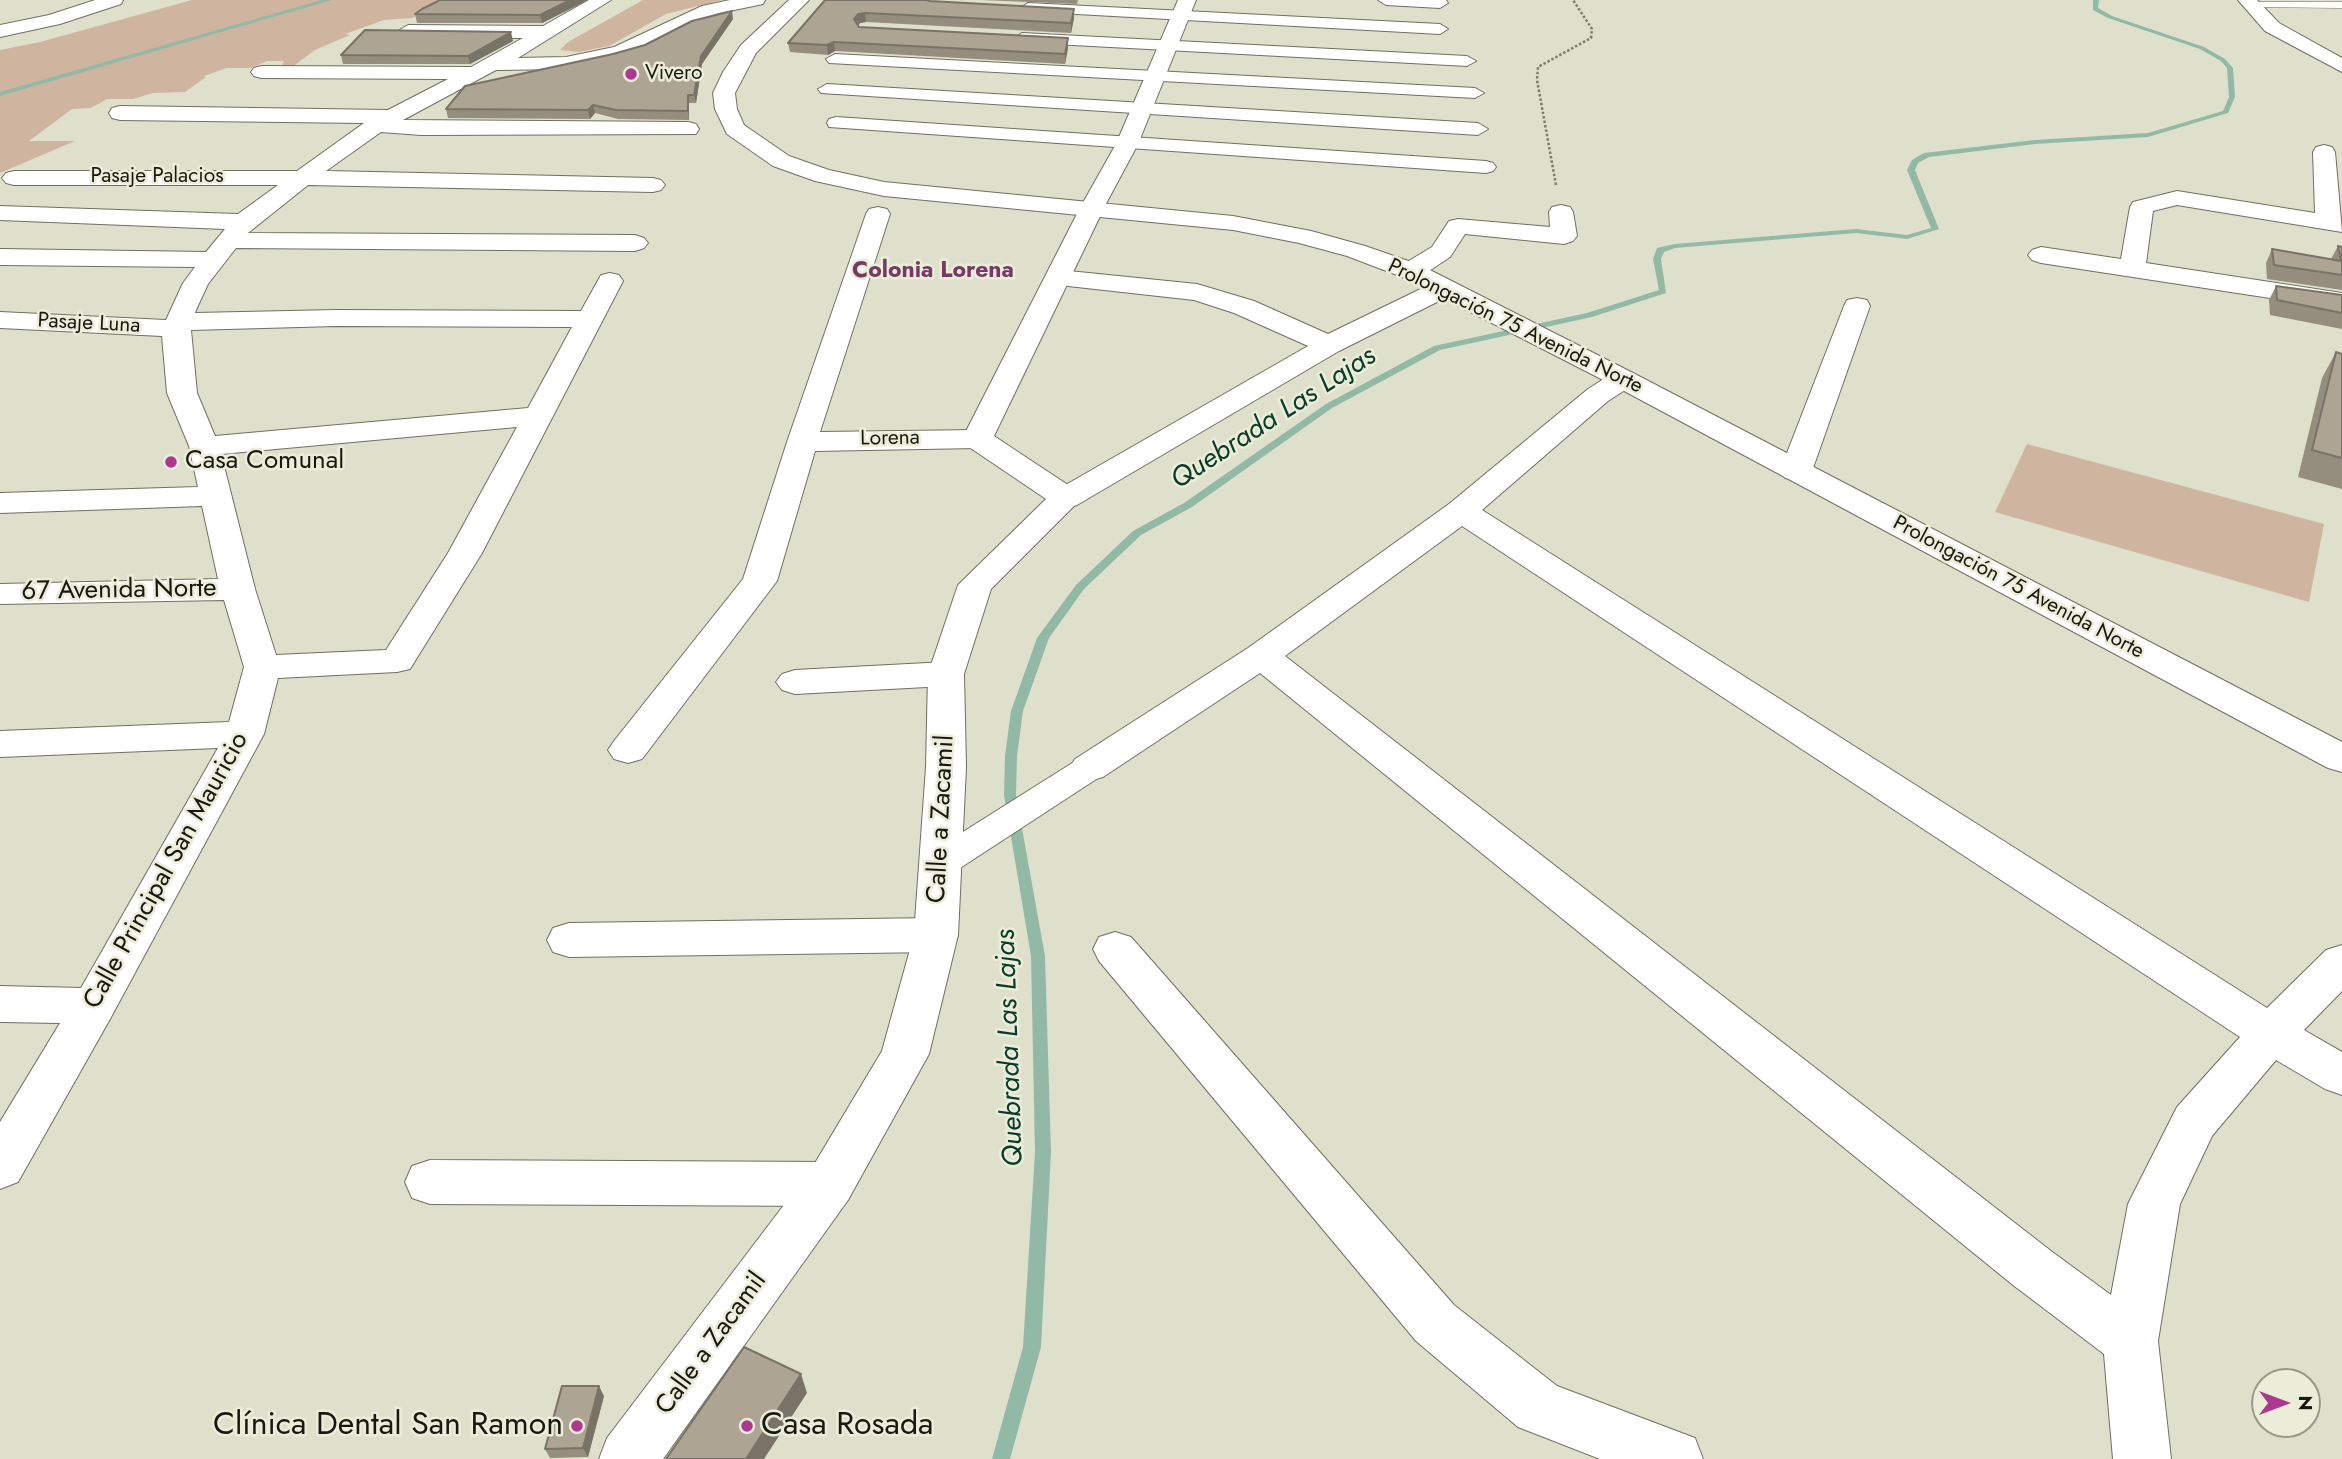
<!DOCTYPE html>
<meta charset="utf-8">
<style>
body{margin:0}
#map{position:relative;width:2342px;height:1459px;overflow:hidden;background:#dee0cc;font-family:Jost,sans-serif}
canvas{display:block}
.north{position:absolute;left:2251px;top:1368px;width:70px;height:70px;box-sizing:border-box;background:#ebedd9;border:2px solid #979889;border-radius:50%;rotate:90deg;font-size:19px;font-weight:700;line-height:28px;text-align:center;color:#181811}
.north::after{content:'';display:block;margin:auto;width:24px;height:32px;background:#ad3890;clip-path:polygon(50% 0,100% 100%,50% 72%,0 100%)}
</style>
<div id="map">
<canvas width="2342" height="1459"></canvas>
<div class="north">N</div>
</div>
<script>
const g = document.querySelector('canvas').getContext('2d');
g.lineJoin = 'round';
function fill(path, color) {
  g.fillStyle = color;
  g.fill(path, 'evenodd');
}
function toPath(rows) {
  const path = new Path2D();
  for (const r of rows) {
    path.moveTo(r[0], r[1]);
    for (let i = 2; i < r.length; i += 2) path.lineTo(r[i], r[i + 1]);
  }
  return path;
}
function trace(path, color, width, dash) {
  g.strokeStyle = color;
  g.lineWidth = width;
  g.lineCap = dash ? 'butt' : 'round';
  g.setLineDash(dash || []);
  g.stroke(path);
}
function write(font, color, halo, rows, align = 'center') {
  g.font = font + ' Jost,sans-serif';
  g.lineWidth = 5;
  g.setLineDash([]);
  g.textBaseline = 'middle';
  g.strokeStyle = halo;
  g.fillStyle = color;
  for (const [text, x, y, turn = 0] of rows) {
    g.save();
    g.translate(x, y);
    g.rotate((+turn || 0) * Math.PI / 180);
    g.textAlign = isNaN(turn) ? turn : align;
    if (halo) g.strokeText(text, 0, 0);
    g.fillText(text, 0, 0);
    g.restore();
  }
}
fill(toPath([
 [192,0,452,0,412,18,384,20,345,34,350,35,315,50,292,67,282,65,284,61,267,61,251,68,227,68,204,76,206,77,185,92,153,93,133,99,107,99,91,108,72,109,29,141,75,141,0,173,0,50,40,42],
 [643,0,722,0,666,14,609,46,579,52,560,50,568,42],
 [2027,444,2324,524,2309,602,1995,512]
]), '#cfb4a0');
fill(toPath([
 [322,0,332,0,0,96,0,92,322,0],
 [2093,0,2099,0,2098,8,2112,16,2204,47,2225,59,2233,68,2235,97,2228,113,2148,137,2035,144,1929,157,1918,163,1915,170,1939,229,1907,239,1856,233,1675,248,1664,252,1661,259,1666,293,1592,317,1440,350,1332,408,1192,507,1141,535,1084,589,1049,638,1023,711,1017,756,1016,795,1045,956,1051,1152,1041,1347,1010,1459,992,1459,1023,1347,1035,1152,1031,956,1004,795,1005,756,1011,711,1037,638,1076,585,1133,531,1184,503,1326,404,1434,346,1587,313,1659,290,1653,259,1657,248,1675,244,1856,229,1907,235,1931,228,1907,170,1912,160,1924,153,2035,140,2148,133,2223,111,2229,97,2227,68,2221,61,2200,49,2108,18,2093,10,2093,0]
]), '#92b9a6');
const service = toPath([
 [2246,2,2342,2,2342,8,2250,7,2244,4,2246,2]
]);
const pedestrian = toPath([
 [1378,0,1446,0,1448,3,1440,8,1386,5,1378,0],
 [1028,3,1440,24,1448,29,1440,34,1022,11,1020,8,1028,3],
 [1022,33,1467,56,1476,61,1467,66,1016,42,1014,38,1022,33],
 [835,54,1475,88,1484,93,1475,98,829,63,826,59,835,54],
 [827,84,1478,123,1488,129,1478,135,821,93,818,89,827,84],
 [836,117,1486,161,1493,163,1496,167,1493,171,1486,173,829,127,827,123,829,119,836,117],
 [1089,756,1101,760,1106,768,1101,776,954,872,941,876,928,872,923,863,928,854,1077,760,1089,756]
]);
const minor = toPath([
 [95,0,123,0,121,4,60,24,0,37,0,25,49,15,95,0],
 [589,0,611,0,518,58,566,57,614,47,702,6,730,0,765,0,763,4,715,14,644,50,626,56,566,69,496,70,403,120,688,122,696,124,699,129,696,134,421,135,381,132,326,171,653,178,661,180,665,185,661,190,653,192,308,185,248,233,635,235,644,238,648,243,644,248,635,251,236,248,208,284,196,310,195,313,336,310,581,311,601,275,610,273,619,275,623,281,482,553,410,669,397,672,278,678,264,734,110,1019,18,1182,0,1189,0,1122,60,1023,0,1022,0,986,81,988,218,748,0,757,0,731,229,722,244,667,224,600,0,604,0,584,218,579,202,506,0,513,0,493,198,487,189,446,167,393,162,336,0,328,0,312,166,320,183,283,195,267,0,265,0,249,206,252,225,229,0,220,0,206,238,214,278,185,14,185,6,183,2,178,6,173,14,171,297,171,364,123,120,120,112,118,109,113,112,108,120,106,388,110,448,79,261,78,254,76,251,72,254,68,261,66,471,67,523,38,408,37,398,31,408,25,543,26,589,0],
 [336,326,572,327,528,408,215,436,197,393,191,330,336,326],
 [517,427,448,553,386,650,276,655,255,589,221,454,517,427],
 [1178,0,1196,0,1138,144,1101,213,1092,215,1083,213,1080,208,1116,144,1178,0],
 [2238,0,2257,0,2279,23,2342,58,2342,72,2265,31,2238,0],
 [2324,145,2332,147,2335,152,2342,232,2177,205,2153,211,2146,263,2342,293,2342,309,2041,263,2032,260,2028,255,2032,250,2041,247,2121,259,2130,207,2133,202,2177,191,2315,213,2313,152,2316,147,2324,145],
 [1561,205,1570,207,1573,212,1577,236,1573,241,1564,244,1465,234,1450,257,1420,277,1411,279,1402,277,1398,271,1402,265,1432,247,1449,221,1458,219,1550,227,1549,212,1552,207,1561,205],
 [878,207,887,209,890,214,820,432,977,430,988,433,992,439,988,445,977,448,815,451,777,581,642,759,628,763,614,759,608,750,614,741,743,579,787,442,866,214,869,209,878,207],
 [1059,270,1197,284,1254,301,1328,334,1435,282,1444,280,1453,282,1457,288,1453,294,1339,351,1077,505,1066,508,1055,505,1050,498,1055,491,1308,346,1234,313,1194,300,1050,284,1046,278,1050,272,1059,270],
 [1857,298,1867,300,1870,306,1812,471,1807,478,1796,480,1785,478,1780,471,1844,306,1847,300,1857,298],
 [1623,370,1633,373,1637,379,1633,385,1608,401,1482,510,2267,1008,2326,950,2342,945,2342,991,2304,1030,2342,1052,2342,1095,2325,1089,2276,1060,2212,1136,2180,1204,2158,1341,2171,1459,2113,1459,2104,1354,2013,1285,1260,673,1103,777,1089,781,1075,777,1069,768,1075,759,1248,648,1449,504,1588,389,1613,373,1623,370],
 [1462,526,2240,1037,2177,1107,2136,1188,2128,1204,2111,1295,2051,1251,1285,656,1462,526],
 [946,662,959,666,964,674,959,682,946,686,795,694,782,690,776,682,782,674,795,670,946,662],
 [936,918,952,923,958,935,952,947,936,952,569,957,553,952,547,940,553,928,569,923,936,918],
 [1115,932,1131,937,1454,1305,1557,1386,1695,1438,1703,1459,1600,1459,1518,1427,1416,1341,1099,961,1093,949,1099,937,1115,932],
 [430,1160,830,1162,848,1168,855,1184,848,1200,830,1206,430,1204,412,1198,405,1182,412,1166,430,1160]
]);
const tertiary = toPath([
 [1092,201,1101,203,1104,208,994,436,1077,491,1082,498,991,589,964,674,966,767,958,935,929,1054,848,1200,663,1459,599,1459,607,1438,812,1168,882,1051,914,935,926,767,928,674,958,585,1046,499,966,445,962,439,1080,208,1083,203,1092,201]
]);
const secondary = toPath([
 [789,0,809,0,756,53,735,93,737,109,744,125,789,156,829,170,884,182,1233,216,1311,231,1365,246,1420,265,1633,373,2342,742,2342,772,2328,768,1613,385,1402,277,1347,256,1299,243,1233,230,884,196,815,181,773,166,727,134,715,109,713,93,723,72,741,45,789,0]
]);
trace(service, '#6f705f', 1);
trace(pedestrian, '#6f705f', 2);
trace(minor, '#6f705f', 2);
trace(tertiary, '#6f705f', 2);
trace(secondary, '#6f705f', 2);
trace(toPath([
 [1556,185,1537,80,1538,67,1591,38,1592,29,1573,0]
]), '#7b7c6e', 2.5, [2.5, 2]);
fill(service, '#fff');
fill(pedestrian, '#fff');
fill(minor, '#fff');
fill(tertiary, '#fff');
fill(secondary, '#fff');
fill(toPath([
 [588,0,542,23,417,23,415,14],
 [825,0,930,1,1074,18,1071,33,866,22,860,23,858,26,859,27,1068,38,1068,48,1065,64,835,51,828,55,790,52,788,43],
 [981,0,1078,0,1077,4],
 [733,19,702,64,696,103,689,103,689,120,618,119,595,113,590,119,448,118,446,109,613,54],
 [513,41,470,64,343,64,341,55],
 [2338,246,2342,247,2342,290,2267,279,2266,263,2272,249,2331,259],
 [2276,286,2342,295,2342,329,2270,315,2269,300],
 [2336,352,2342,354,2342,489,2298,477,2322,378],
 [604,1396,588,1457,550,1458,545,1449]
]), '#958d7e');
fill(toPath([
 [570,0,588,0,542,23,540,15],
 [1074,9,1074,18,1071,33,1071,23],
 [732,11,733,19,702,64,696,103,694,95,701,56],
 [865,13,866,22,860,23,856,29,854,19,858,14],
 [511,32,513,41,470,64,468,56],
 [1068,38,1068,48,1065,64,1065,54],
 [834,42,835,51,828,55,827,45],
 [688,95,689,103,689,120,688,111],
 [593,105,595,113,590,119,588,110],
 [801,1374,807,1393,764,1459,746,1459],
 [599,1386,604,1396,588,1457,583,1448]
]), '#797367');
const building = toPath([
 [440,0,570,0,540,15,415,14,422,9,440,0],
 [825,0,927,0,930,1,1074,9,1071,23,865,13,858,14,854,19,859,27,1068,38,1065,54,834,42,827,45,788,43,825,0],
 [732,11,701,56,694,95,688,95,688,111,616,110,593,105,588,110,446,109,465,86,613,54,645,45,692,21,732,11],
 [365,30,511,32,468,56,341,55,365,30],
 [2338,246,2342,247,2342,275,2274,265,2272,249,2341,261,2338,246],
 [2276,286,2342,295,2342,313,2277,300,2276,286],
 [2336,352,2342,354,2342,458,2312,450,2336,352],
 [744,1347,801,1374,746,1459,666,1459,744,1347],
 [562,1386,599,1386,583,1448,545,1449,562,1386]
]);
fill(building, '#ada493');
trace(building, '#797367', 2);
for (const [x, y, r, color] of [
 [631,74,7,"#ad3890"],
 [171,462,7,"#ad3890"],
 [577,1426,7,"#ad3890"],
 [747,1426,7,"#ad3890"]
]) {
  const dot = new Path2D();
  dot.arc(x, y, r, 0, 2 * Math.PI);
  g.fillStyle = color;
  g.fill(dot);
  trace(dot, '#ebedd9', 2.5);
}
write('21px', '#181811', '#ebedd9', [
 ["Vivero",645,74]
], 'left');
write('21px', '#181811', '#ebedd9', [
 ["Pasaje Palacios",157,177],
 ["Pasaje Luna",89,324,3],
 ["Prolongación 75 Avenida Norte",1515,327,26],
 ["Lorena",890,439,-1],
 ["Prolongación 75 Avenida Norte",2018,588,28]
]);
write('bold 23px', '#763b65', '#ebedd9', [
 ["Colonia Lorena",933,271]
]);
write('26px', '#181811', '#ebedd9', [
 ["Casa Comunal",185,462]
], 'left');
write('26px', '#181811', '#ebedd9', [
 ["67 Avenida Norte",119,591,-1],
 ["Calle a Zacamil",942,819,-87],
 ["Calle Principal San Mauricio",167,871,-61],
 ["Calle a Zacamil",712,1344,-54]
]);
write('italic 28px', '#063c29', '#ebedd9', [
 ["Quebrada Las Lajas",1274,419,-33],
 ["Quebrada Las Lajas",1011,1048,-92]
]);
write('32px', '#181811', '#ebedd9', [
 ["Clínica Dental San Ramon",563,1426],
 ["Casa Rosada",761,1426,"left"]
], 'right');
</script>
